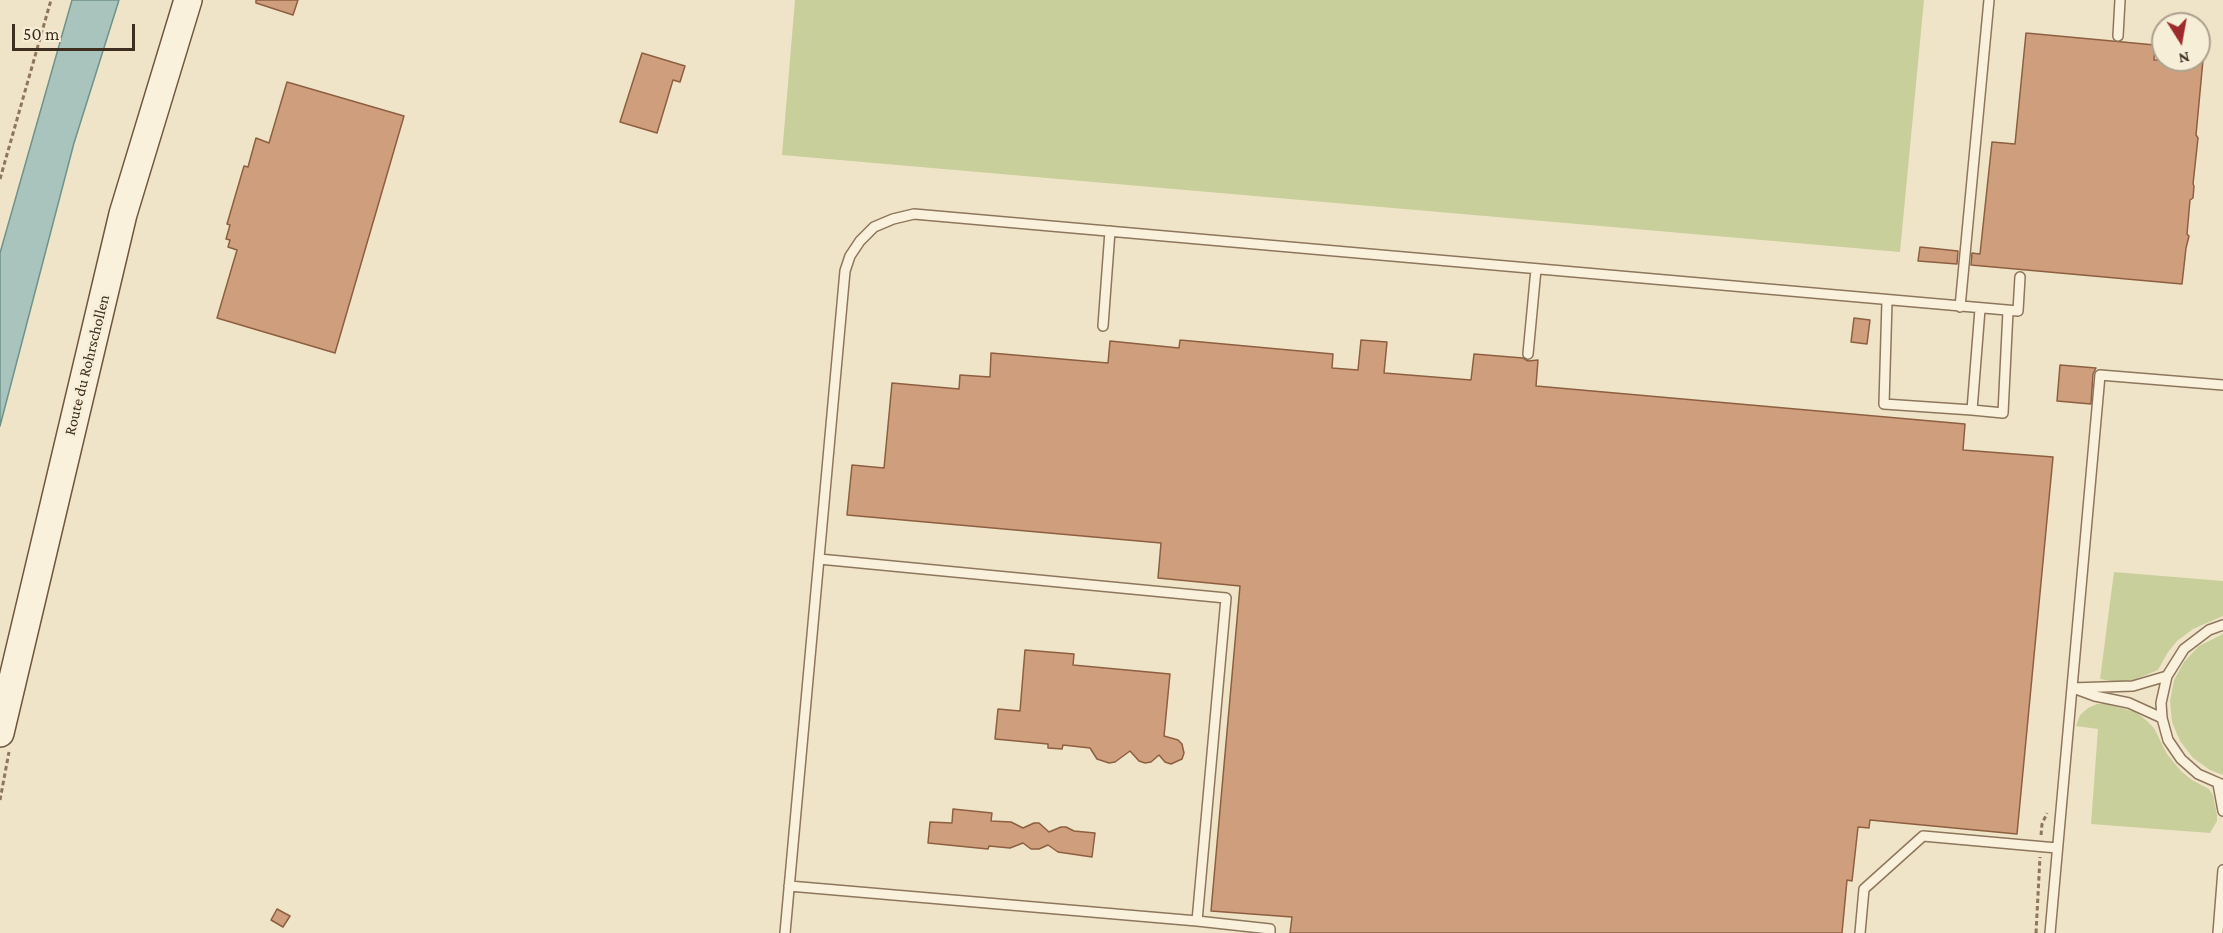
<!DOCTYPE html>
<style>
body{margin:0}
#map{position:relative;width:2223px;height:933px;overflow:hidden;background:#f0e4c8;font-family:"Crimson Pro",serif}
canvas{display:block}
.north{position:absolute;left:2151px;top:12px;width:60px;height:60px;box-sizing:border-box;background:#f7eed8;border:2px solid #ada18e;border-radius:50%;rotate:169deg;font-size:16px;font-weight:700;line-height:24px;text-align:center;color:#3d2e20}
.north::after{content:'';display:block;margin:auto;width:21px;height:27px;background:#9e2a2b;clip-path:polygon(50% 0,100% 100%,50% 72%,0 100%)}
.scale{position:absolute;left:12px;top:24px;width:123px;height:27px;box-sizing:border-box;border:3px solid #3d2e20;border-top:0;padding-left:8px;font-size:18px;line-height:21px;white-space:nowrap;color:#3d2e20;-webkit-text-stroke:4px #f7eed8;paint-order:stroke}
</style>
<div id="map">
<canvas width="2223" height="933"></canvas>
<div class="north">N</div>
<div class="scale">50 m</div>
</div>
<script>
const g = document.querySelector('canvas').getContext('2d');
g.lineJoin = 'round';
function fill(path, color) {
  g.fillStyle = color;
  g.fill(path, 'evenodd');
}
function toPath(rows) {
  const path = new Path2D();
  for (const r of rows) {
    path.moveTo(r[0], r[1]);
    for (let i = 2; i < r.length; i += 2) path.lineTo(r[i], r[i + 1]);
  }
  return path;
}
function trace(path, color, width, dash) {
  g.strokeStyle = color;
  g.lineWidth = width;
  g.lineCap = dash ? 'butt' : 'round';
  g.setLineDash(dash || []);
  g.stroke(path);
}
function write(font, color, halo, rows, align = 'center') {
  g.font = font + ' "Crimson Pro",serif';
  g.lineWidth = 5;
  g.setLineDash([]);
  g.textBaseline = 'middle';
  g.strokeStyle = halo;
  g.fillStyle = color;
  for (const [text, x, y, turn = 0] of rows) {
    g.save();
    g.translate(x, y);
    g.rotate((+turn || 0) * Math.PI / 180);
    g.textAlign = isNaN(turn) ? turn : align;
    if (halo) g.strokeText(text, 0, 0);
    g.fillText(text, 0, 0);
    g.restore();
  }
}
fill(toPath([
 [795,0,1924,0,1900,252,782,155],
 [2114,572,2223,581,2223,616,2193,629,2177,641,2168,652,2158,670,2134,680,2117,682,2100,679],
 [2223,634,2223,775,2210,770,2193,758,2180,741,2172,722,2170,701,2174,680,2184,662,2199,646],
 [2097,704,2106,704,2136,712,2147,721,2154,728,2167,754,2181,771,2192,780,2209,789,2213,795,2217,815,2217,821,2210,833,2091,824,2098,729,2076,726,2080,715,2088,708]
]), '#c9cf9b');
const water = toPath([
 [72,0,119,0,74,143,0,426,0,253,72,0]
]);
fill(water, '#a9c4bc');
trace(water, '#6f938a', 1.5);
const building = toPath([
 [256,0,298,0,293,15,256,3,256,0],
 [2026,33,2155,45,2154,60,2203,60,2196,135,2198,138,2193,184,2194,186,2193,198,2190,200,2187,234,2189,236,2186,248,2182,284,1971,265,1972,253,1980,254,1992,142,2015,144,2026,33],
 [642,53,685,66,680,82,673,80,657,133,620,122,642,53],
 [287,82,404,116,335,353,217,318,237,250,228,247,230,240,226,239,230,225,227,224,244,166,248,167,256,138,269,143,287,82],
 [1920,247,1958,251,1957,264,1918,261,1920,247],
 [1854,318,1870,320,1867,344,1851,342,1854,318],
 [1180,340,1333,354,1332,368,1358,370,1361,340,1387,342,1384,373,1471,380,1474,354,1523,358,1528,361,1538,360,1536,386,1965,424,1963,450,2053,457,2017,834,1870,820,1869,828,1858,827,1852,881,1847,880,1842,933,1290,933,1292,917,1211,911,1240,586,1158,578,1161,543,847,515,852,465,884,468,892,383,959,389,960,375,990,377,991,353,1108,363,1110,341,1179,348,1180,340],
 [2060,365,2096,368,2093,374,2091,404,2057,401,2060,365],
 [1025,650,1074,654,1073,665,1170,674,1164,736,1178,740,1182,744,1184,753,1182,759,1171,764,1165,762,1159,755,1151,762,1145,763,1139,761,1130,751,1115,762,1109,763,1097,759,1090,748,1063,745,1062,749,1048,748,1048,744,995,739,998,709,1020,711,1025,650],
 [953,809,992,813,991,821,1011,822,1023,828,1034,823,1039,823,1049,832,1061,827,1066,827,1074,831,1095,833,1092,857,1058,852,1048,845,1039,849,1031,849,1023,843,1010,848,989,846,988,849,928,843,930,822,952,823,953,809],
 [277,909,290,916,283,927,271,920,277,909]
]);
fill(building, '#cf9f7d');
trace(building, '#8d5f41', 1.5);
const lane = toPath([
 [2118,36,2120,0],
 [1887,301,1884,404,1972,410,1980,309],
 [1960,307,1989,0],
 [1103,326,1110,231],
 [1528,354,1536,269],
 [1972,410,2003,413,2008,311],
 [2223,625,2209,630,2184,649,2167,676,2161,703,2162,718,2168,740,2181,759,2198,774,2223,785],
 [2072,688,2133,686,2167,676],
 [2076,689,2095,696,2129,703,2162,718],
 [2218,784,2223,811],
 [789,886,1197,921,1226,598,819,559],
 [1197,921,1270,929,1270,933],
 [785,933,845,271,850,256,860,241,874,227,893,219,914,214,2018,311,2020,277],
 [1860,933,1864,889,1923,836,2057,848],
 [2050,933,2100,375,2223,385],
 [2218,933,2223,870]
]);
const secondary = toPath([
 [0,733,123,214,188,0]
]);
trace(lane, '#8d765c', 12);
trace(secondary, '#6f573f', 30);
trace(toPath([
 [0,179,51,0],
 [0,800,9,752],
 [2041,835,2042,824,2047,813],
 [2036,933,2040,857]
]), '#8d765c', 3, [4.5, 3]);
trace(lane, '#faf1dc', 9);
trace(secondary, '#faf1dc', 27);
write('16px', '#3d2e20', '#f7eed8', [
 ["Route du Rohrschollen",87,365,-76]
]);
</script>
